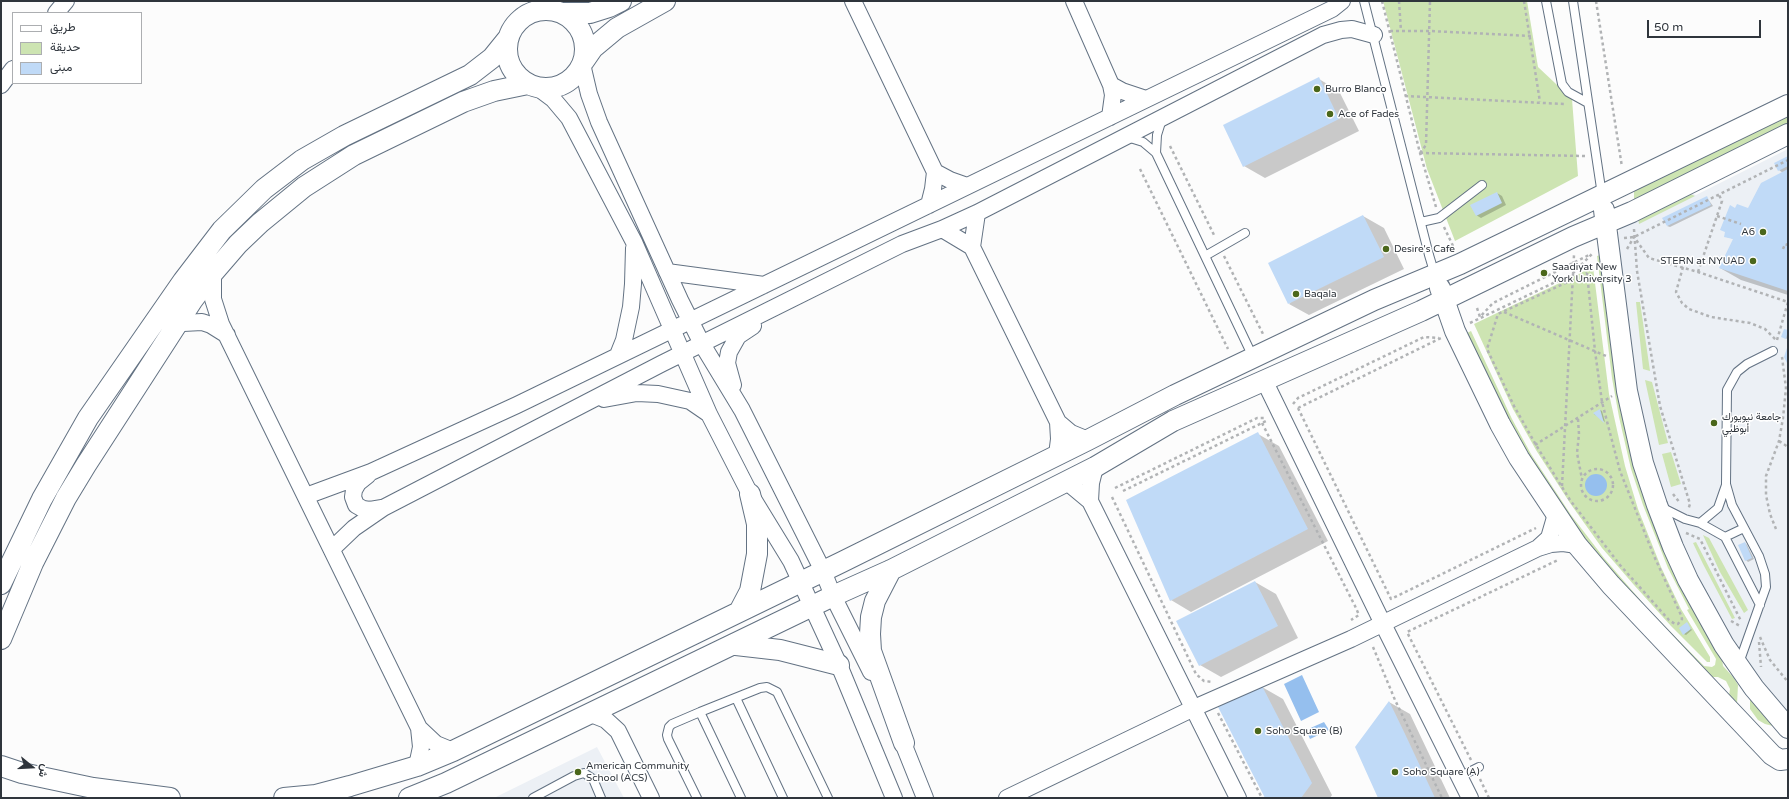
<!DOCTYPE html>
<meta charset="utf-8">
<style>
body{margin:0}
#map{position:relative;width:1789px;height:799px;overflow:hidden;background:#fcfcfc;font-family:"Varela Round",Vazirmatn,sans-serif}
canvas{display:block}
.frame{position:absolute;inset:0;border:2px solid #2f353c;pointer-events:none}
.legend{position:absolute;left:12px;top:12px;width:130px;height:72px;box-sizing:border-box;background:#fff;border:1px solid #acaeb1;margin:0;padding:5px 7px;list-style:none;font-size:12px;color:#2f353c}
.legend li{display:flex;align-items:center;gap:8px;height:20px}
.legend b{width:20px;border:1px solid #acaeb1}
.north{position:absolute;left:12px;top:747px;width:40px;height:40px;-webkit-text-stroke:3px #fff;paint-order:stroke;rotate:108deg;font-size:11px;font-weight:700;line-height:16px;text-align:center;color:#2f353c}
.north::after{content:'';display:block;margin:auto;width:14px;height:18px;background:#2f353c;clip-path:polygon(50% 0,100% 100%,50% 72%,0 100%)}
.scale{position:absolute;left:1647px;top:20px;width:114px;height:18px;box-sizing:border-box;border:2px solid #2f353c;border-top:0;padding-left:5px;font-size:12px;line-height:14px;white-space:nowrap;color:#2f353c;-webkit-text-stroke:3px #fff;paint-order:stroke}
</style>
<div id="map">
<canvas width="1789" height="799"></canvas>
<div class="frame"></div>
<ul class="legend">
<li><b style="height:5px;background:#fff"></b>طريق</li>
<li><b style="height:11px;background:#cde4b2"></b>حديقة</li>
<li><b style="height:11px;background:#c0daf7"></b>مبنى</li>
</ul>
<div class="north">ش</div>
<div class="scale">50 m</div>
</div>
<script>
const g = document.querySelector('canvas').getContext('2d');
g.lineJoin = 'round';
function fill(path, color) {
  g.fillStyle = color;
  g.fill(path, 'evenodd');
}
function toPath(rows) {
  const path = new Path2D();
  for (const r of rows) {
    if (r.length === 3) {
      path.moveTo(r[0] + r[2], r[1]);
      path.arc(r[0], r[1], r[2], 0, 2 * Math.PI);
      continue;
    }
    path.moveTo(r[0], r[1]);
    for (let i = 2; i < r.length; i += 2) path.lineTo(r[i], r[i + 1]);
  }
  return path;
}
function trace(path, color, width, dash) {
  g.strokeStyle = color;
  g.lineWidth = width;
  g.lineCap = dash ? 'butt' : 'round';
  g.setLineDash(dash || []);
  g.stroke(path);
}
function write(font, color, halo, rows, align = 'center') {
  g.font = font + ' "Varela Round",Vazirmatn,sans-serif';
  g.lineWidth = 3;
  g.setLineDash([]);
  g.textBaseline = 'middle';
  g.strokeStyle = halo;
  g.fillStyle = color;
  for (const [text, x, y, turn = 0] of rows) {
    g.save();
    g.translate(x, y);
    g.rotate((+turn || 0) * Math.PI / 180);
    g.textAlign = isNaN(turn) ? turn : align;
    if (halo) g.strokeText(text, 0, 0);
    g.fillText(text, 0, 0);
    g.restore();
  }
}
fill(toPath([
 [1788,149,1788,718,1730,641,1691,570,1661,495,1636,403,1617,234,1622,226,1688,192,1696,195],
 [597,747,624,798,494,798]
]), '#ecf0f5');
fill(toPath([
 [1383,1,1527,1,1538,67,1572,99,1578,176,1455,241,1427,169],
 [1788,115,1788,125,1634,201,1634,190],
 [1688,193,1695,196,1639,224,1638,218],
 [1600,255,1614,361,1722,658,1723,666,1734,678,1738,685,1737,704,1729,696,1730,689,1726,681,1718,677,1710,677,1650,615,1593,549,1565,511,1545,483,1508,421,1467,333,1471,331,1512,419,1531,454,1571,515,1604,558,1648,609,1704,666,1712,667,1715,665,1716,659,1687,610,1689,609,1668,568,1643,505,1631,469,1619,417,1612,378,1597,256],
 [1593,267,1609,394,1625,466,1638,509,1661,567,1681,609,1710,657,1710,662,1707,662,1671,626,1634,585,1602,548,1570,503,1536,450,1513,409,1474,324],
 [1636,302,1640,302,1650,371,1643,369],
 [1645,380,1652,382,1668,443,1659,445],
 [1671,452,1681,484,1671,487,1662,454],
 [1703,535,1709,538,1748,610,1744,613,1720,572],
 [1696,542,1735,618,1732,619,1703,564,1693,543],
 [1750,698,1777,727,1765,724,1758,720,1750,709]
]), '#cde4b2');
fill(toPath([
 [1596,485,11],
 [1302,675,1319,712,1301,721,1284,684],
 [1324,722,1329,730,1310,739,1306,730]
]), '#95bfee');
fill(toPath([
 [1319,79,1339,91,1359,131,1265,178,1244,166],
 [1788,157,1788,295,1741,280,1720,268,1734,239,1727,237,1736,209,1748,209,1783,173,1779,170],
 [1497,193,1502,196,1506,205,1481,218,1476,215],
 [1707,198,1713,206,1670,227,1667,226],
 [1363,216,1384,228,1404,269,1309,315,1289,304],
 [1784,330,1788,331,1788,339,1784,338],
 [1600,410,1602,411,1605,422,1594,414],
 [1258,434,1279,446,1328,541,1191,612,1171,600],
 [1745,543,1747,545,1754,559,1748,562,1746,560],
 [1255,582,1276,594,1298,638,1221,677,1200,665],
 [1687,624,1692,630,1686,635,1684,634],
 [1262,687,1283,699,1332,795,1330,798,1266,798],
 [1389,702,1410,714,1450,798,1379,798]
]), '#0003');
fill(toPath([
 [1319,77,1339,119,1243,167,1223,125],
 [1788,156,1788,166,1778,171,1774,163],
 [1788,169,1788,291,1719,268,1733,239,1724,237,1725,232,1720,230,1730,205,1735,208,1737,204,1748,208,1761,183],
 [1497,192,1502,203,1476,216,1470,205],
 [1707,196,1711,205,1667,226,1662,218],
 [1363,215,1384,257,1288,304,1268,263],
 [1784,329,1788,330,1786,339,1781,337],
 [1788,345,1788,365,1784,357],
 [1600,409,1604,423,1593,413],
 [1258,432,1308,529,1170,601,1126,500],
 [1745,542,1752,558,1745,561,1738,545],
 [1255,581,1278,626,1199,666,1176,621],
 [1687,622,1691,629,1683,635,1679,628],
 [1262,686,1312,783,1301,798,1265,798,1218,707],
 [1389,701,1405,734,1435,798,1378,798,1355,747]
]), '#c0daf7');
const service = toPath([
 [1364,1,1429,255,1435,275],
 [1546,1,1562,84,1568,92,1588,103],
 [1573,1,1602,195],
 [1127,137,1143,142,1156,153,1253,357],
 [1156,153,1157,135,1162,119],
 [1421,222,1439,218,1482,185],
 [1205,256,1245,233],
 [1661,507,1685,519,1700,523,1725,537,1760,605],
 [1700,523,1718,508,1726,485],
 [1725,537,1744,528],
 [1739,663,1766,587,1765,574,1759,556,1732,505,1726,484,1727,390,1737,372,1747,364,1773,351],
 [736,698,783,798],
 [700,712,741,798],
 [1459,777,1479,767],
 [533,798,574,776,584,773,593,779,601,798],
 [697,798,668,739,667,735,669,727,672,724,700,712,760,688,767,687,777,692,828,798]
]);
const minor = toPath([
 [853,1,935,172,933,189,929,205],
 [1074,1,1111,85,1113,95,1110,117],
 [56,13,66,1],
 [582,64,589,94,599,122,680,300,702,344,742,410,823,571,833,596,871,672],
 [1,85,13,69],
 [1111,85,1122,91,1146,99],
 [537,87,553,99,569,118,634,242,709,414,750,494,791,561,839,665,894,798],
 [935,172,950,180,967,186],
 [942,229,972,247,1058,422,1059,439,1057,455],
 [972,247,977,213],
 [667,272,764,285],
 [213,273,213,299,221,324,419,728,436,744,453,751],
 [174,326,183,323,202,322,211,325,227,335],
 [618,355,624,340,631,307,633,284,634,248],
 [1264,380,1383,624,1470,798],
 [733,385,727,363,729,352,738,336,753,326],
 [604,399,637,393,658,394,690,401,709,414],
 [1058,422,1071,433,1088,440],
 [368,475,358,483,354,490,353,497,356,505,363,509,370,510,382,508],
 [1066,481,1090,501,1238,798],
 [306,496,371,472,517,405,1332,9,1342,1],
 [1090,501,1091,483,1095,467],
 [1538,548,1549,538,1556,514],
 [332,549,354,528,383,508,661,364,902,244,942,229,977,213,1323,35,1341,30,1352,29,1374,35],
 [591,714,606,720,618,731,651,798],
 [899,733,925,798],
 [417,766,421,747,419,728],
 [1007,798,1194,708,1351,639,1538,548,1551,544,1563,543,1577,545]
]);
const tertiary = toPath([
 [546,49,39],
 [562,13,590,13,609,7,621,1],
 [584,61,593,48,617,28,665,1],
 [1604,210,1627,391,1643,463,1657,505,1673,547,1688,580,1724,645,1754,688,1788,728],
 [1440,288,1455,331,1500,424,1519,458,1577,545,1611,585,1772,755,1780,760,1788,759],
 [891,570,875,601,871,617,870,634,871,651,904,743],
 [1,584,42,499,88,418,183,281,222,230,264,189,302,160,344,136,470,75,492,58,509,37],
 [739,612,750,591,757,554,757,524,750,494],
 [1,639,33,563,66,498,86,465,192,301,213,273,238,244,260,223,304,187,354,155,463,102,494,91,528,84],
 [736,645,780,650,839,665],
 [1,766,22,773,93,788,170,798],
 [284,798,316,795,350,786,417,766,453,751,842,562,1088,440,1175,395,1374,300,1460,264,1788,105],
 [409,798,446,783,833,596,891,570,1095,467,1173,421,1421,311,1573,237,1632,212,1788,134]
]);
trace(service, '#637283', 10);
trace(minor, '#637283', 18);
trace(tertiary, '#637283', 22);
trace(toPath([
 [1382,1,1420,153,1436,207],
 [1399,1,1401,31],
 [1524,1,1540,102],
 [1596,1,1622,167],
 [1390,31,1430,31,1531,36],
 [1405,96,1564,104],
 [1170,146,1215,237],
 [1420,153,1585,156],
 [1420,153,1426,145,1430,1],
 [1140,169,1228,349],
 [1717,216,1741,224],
 [1444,227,1454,248],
 [1634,229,1637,271,1660,406,1690,504,1688,510],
 [1624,238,1634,237,1788,160],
 [1627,249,1634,237,1649,258,1698,272,1788,302],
 [1783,249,1785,244,1788,245],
 [1224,256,1263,334],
 [1683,267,1676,292,1682,303,1689,309,1711,317,1750,323,1765,329,1777,341],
 [1698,272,1722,201,1719,195],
 [1587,273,1595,351,1602,402,1610,433,1620,471,1654,556,1681,615,1682,619,1678,624,1675,624,1669,620,1620,565,1570,500,1536,445,1514,406,1487,349,1498,314,1587,273],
 [1477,308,1480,317,1493,303,1591,254],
 [1504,312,1606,356],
 [1470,323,1572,274,1593,253],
 [1777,340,1788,302],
 [1293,404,1298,398,1424,337,1439,338],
 [1298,408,1391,599,1536,528],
 [1298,408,1441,338],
 [1578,419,1579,434,1577,453,1582,479],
 [1262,423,1355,606,1359,615,1351,620],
 [1779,441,1788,447],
 [1535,445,1612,396],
 [1597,485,16],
 [1562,486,1574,255],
 [1115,488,1257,418,1265,418],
 [1123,491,1268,420],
 [1673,494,1680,503],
 [1112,497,1196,674,1204,681,1213,682],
 [1776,529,1770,514,1766,495,1766,476,1779,441,1783,418,1786,388,1782,357],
 [1686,533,1700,539,1741,621],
 [1731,621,1740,626],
 [1760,637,1770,660,1788,682],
 [1759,642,1761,667],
 [1373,647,1395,700,1442,798],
 [1218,713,1262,798],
 [1471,760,1407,632,1558,560],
 [1480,779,1489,798]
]), '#b1b3b5', 2.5, [3, 3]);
trace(service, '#fff', 8);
trace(minor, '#fff', 16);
trace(tertiary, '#fff', 20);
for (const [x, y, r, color] of [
 [1317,89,4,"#4b671b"],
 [1330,114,4,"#4b671b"],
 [1763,232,4,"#4b671b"],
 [1386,249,4,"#4b671b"],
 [1753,261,4,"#4b671b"],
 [1544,273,4,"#4b671b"],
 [1296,294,4,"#4b671b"],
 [1714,423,4,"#4b671b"],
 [1258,731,4,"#4b671b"],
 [578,772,4,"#4b671b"],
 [1395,772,4,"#4b671b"]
]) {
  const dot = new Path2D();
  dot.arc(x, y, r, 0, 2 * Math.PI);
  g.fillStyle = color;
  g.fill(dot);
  trace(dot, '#fff', 1.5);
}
write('10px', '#2f353c', '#fff', [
 ["Burro Blanco",1325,89],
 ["Ace of Fades",1338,114],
 ["A6",1755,232,"right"],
 ["Desire's Cafe",1394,249],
 ["STERN at NYUAD",1745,261,"right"],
 ["Saadiyat New",1552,267],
 ["York University 3",1552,279],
 ["Baqala",1304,294],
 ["جامعة نيويورك",1722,417],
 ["أبوظبي",1722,429],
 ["Soho Square (B)",1266,731],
 ["American Community",586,766],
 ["School (ACS)",586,778],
 ["Soho Square (A)",1403,772]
], 'left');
</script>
